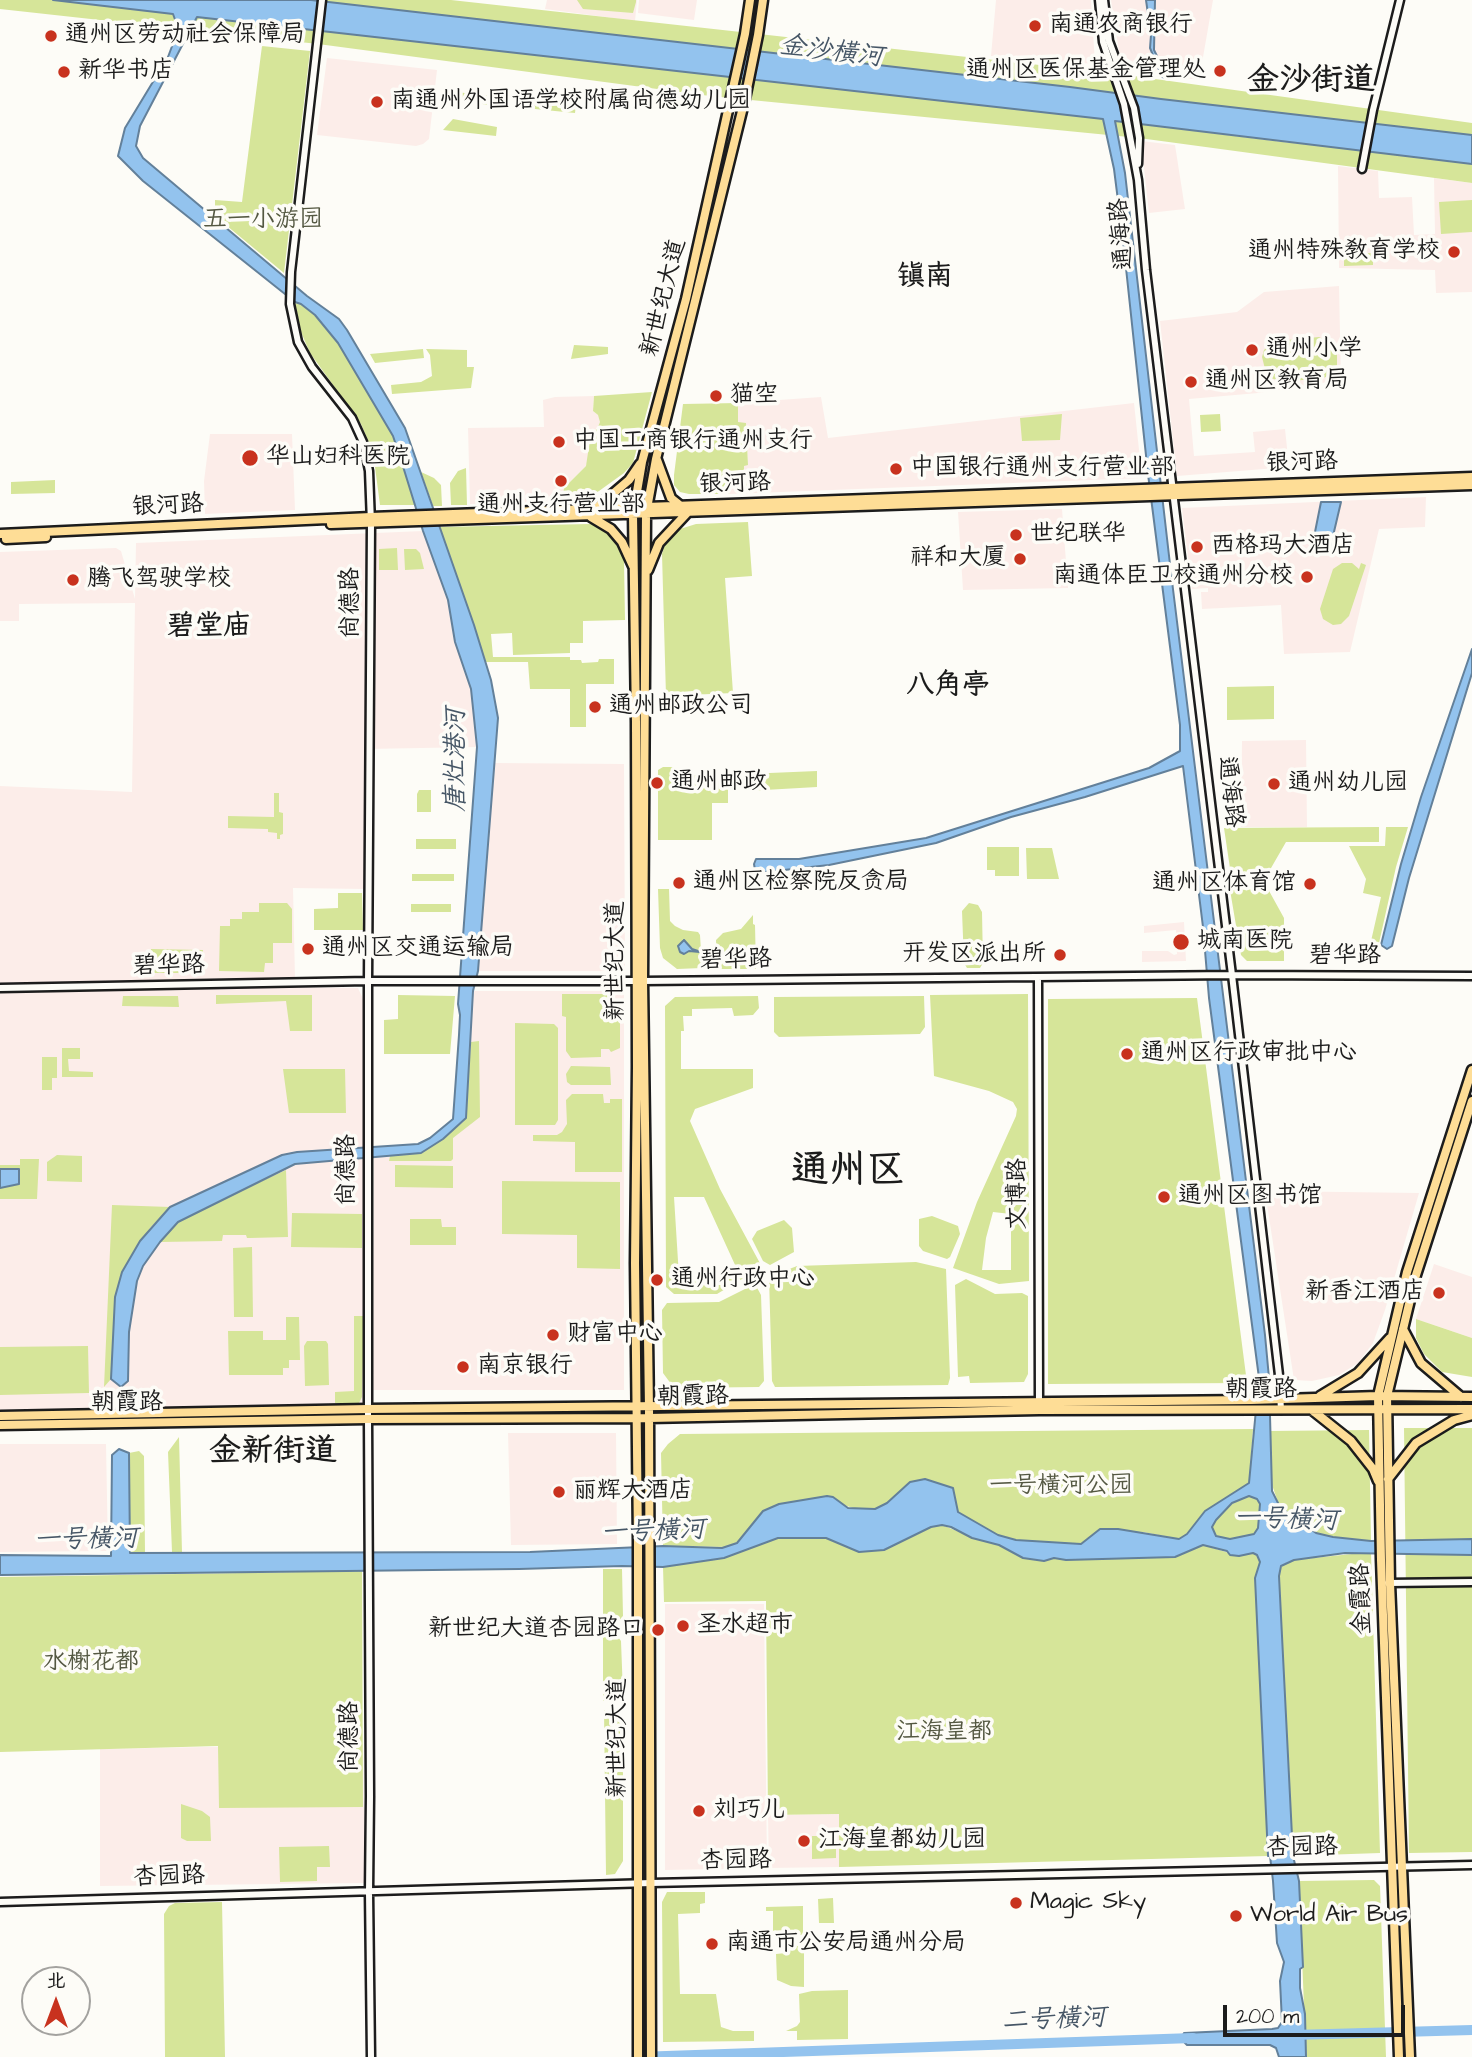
<!DOCTYPE html>
<meta charset="utf-8">
<style>
body{margin:0}
#map{position:relative;width:1472px;height:2057px;overflow:hidden;background:#fdfcf7;font-family:"Architects Daughter","LXGW WenKai TC",sans-serif}
canvas{display:block}
.north{position:absolute;left:21px;top:1966px;width:70px;height:70px;box-sizing:border-box;background:#fdfcf7;border:2px solid #a3a29f;border-radius:50%;rotate:0deg;font-size:19px;font-weight:700;line-height:28px;text-align:center;color:#1c1c1c}
.north::after{content:'';display:block;margin:auto;width:24px;height:32px;background:#c8321e;clip-path:polygon(50% 0,100% 100%,50% 72%,0 100%)}
.scale{position:absolute;left:1223px;top:2005px;width:182px;height:32px;box-sizing:border-box;border:4px solid #1c1c1c;border-top:0;padding-left:9px;font-size:21px;line-height:24px;white-space:nowrap;color:#1c1c1c;-webkit-text-stroke:5px #fdfcf7;paint-order:stroke}
</style>
<div id="map">
<canvas width="1472" height="2057"></canvas>
<div class="north">北</div>
<div class="scale">200 m</div>
</div>
<script>
const g = document.querySelector('canvas').getContext('2d');
g.lineJoin = 'round';
function fill(path, color) {
  g.fillStyle = color;
  g.fill(path, 'evenodd');
}
function toPath(rows) {
  const path = new Path2D();
  for (const r of rows) {
    path.moveTo(r[0], r[1]);
    for (let i = 2; i < r.length; i += 2) path.lineTo(r[i], r[i + 1]);
  }
  return path;
}
function trace(path, color, width, dash) {
  g.strokeStyle = color;
  g.lineWidth = width;
  g.lineCap = dash ? 'butt' : 'round';
  g.setLineDash(dash || []);
  g.stroke(path);
}
function write(font, color, halo, rows, align = 'center') {
  g.font = font + ' "Architects Daughter","LXGW WenKai TC",sans-serif';
  g.lineWidth = 7;
  g.setLineDash([]);
  g.textBaseline = 'middle';
  g.strokeStyle = halo;
  g.fillStyle = color;
  for (const [text, x, y, turn = 0] of rows) {
    g.save();
    g.translate(x, y);
    g.rotate((+turn || 0) * Math.PI / 180);
    g.textAlign = isNaN(turn) ? turn : align;
    if (halo) g.strokeText(text, 0, 0);
    g.fillText(text, 0, 0);
    g.restore();
  }
}
fill(toPath([
 [547,0,637,0,635,21,545,9],
 [639,0,697,0,694,20,638,13],
 [996,0,1091,0,1095,64,991,56],
 [1111,0,1213,0,1199,80,1146,72,1127,62,1119,51],
 [327,58,437,70,429,139,423,144,416,146,317,135],
 [1141,141,1175,145,1185,209,1149,213],
 [1338,166,1378,171,1379,198,1412,197,1414,235,1435,234,1434,178,1472,183,1472,292,1436,293,1435,270,1339,268],
 [1339,286,1341,380,1258,393,1189,399,1194,456,1255,452,1253,432,1285,429,1289,467,1177,476,1160,321,1237,312,1264,292],
 [594,396,593,411,598,415,601,421,589,440,589,459,586,466,564,488,562,501,470,504,468,428,544,427,543,400,555,397],
 [821,397,828,438,1134,403,1142,478,729,494,729,486,747,485,744,481,744,465,748,465,746,423,738,423,738,403],
 [210,434,292,434,295,510,205,514,204,481],
 [1426,497,1425,527,1379,529,1350,652,1284,654,1281,605,1202,609,1201,592,1208,592,1208,588,1192,589,1182,508],
 [1062,509,1068,588,963,590,958,512],
 [423,531,448,600,455,642,471,689,477,747,366,749,364,889,293,888,295,979,0,983,0,786,132,792,135,603,19,604,19,621,0,621,0,552,116,548,121,551,135,599,136,543],
 [1306,740,1307,827,1241,827,1242,741],
 [495,763,624,764,625,971,478,971],
 [1184,922,1186,961,1142,962,1142,951,1168,951,1174,955,1177,954,1176,930,1144,933,1144,926],
 [284,987,358,988,363,999,363,1406,0,1410,0,992],
 [473,991,624,991,624,1390,373,1390,374,1157,421,1153,466,1118],
 [1265,1191,1419,1193,1385,1310,1373,1343,1358,1363,1339,1375,1312,1381,1294,1380],
 [1434,1264,1472,1277,1472,1338,1416,1319],
 [508,1433,616,1433,617,1544,511,1545],
 [0,1444,106,1444,108,1551,0,1552],
 [665,1604,764,1604,767,1868,665,1870],
 [363,1744,365,1883,100,1886,100,1749],
 [839,1814,839,1867,769,1868,768,1815]
]), '#fcede9');
fill(toPath([
 [0,0,53,0,989,105,1283,142,1425,156,1472,164,1472,183,1139,138,710,96,318,44,0,9],
 [311,0,451,0,1112,73,1472,123,1472,135,1161,99,1070,87],
 [577,0,636,0,636,2,633,13,583,9],
 [262,46,310,51,284,273,215,216,215,200,242,202],
 [447,91,501,97,500,106,446,100],
 [516,98,576,104,575,113,515,107],
 [453,119,497,127,496,136,443,130],
 [1472,200,1472,232,1441,234,1439,202],
 [1373,253,1373,265,1344,266,1344,254],
 [295,302,301,304,315,315,338,343,393,436,415,505,380,505,373,452,361,424,310,353,301,332],
 [1319,337,1330,343,1337,353,1337,366,1331,375,1323,378,1282,382,1271,378,1266,373,1262,357,1264,350,1270,344,1277,341],
 [574,345,608,347,608,354,571,359],
 [423,349,424,358,375,363,370,354],
 [426,349,467,350,467,367,474,367,471,388,392,394,391,385,421,382,432,376,430,355],
 [652,392,633,463,624,473,599,491,585,499,562,501,564,488,586,466,591,433,597,429,600,422,598,415,593,411,594,396],
 [738,403,738,422,746,423,748,465,744,466,744,480,748,486,730,486,729,494,689,494,680,492,674,485,674,475,683,404],
 [1062,414,1060,440,1022,441,1020,418],
 [1220,414,1221,431,1201,432,1200,415],
 [466,468,467,505,451,505,450,483,458,471],
 [421,472,434,478,441,485,442,506,433,506],
 [55,480,55,493,11,494,11,482],
 [748,522,752,576,725,578,733,693,666,696,662,554,667,538,680,529,696,524],
 [590,524,598,525,608,533,619,546,624,561,625,620,583,621,583,643,570,643,570,653,513,655,512,633,491,634,493,657,570,657,570,660,581,660,582,663,598,662,599,659,614,659,614,684,586,684,586,727,570,727,570,689,530,689,528,662,485,662,474,625,438,527],
 [397,548,398,570,379,570,379,549],
 [404,549,416,549,420,553,424,569,405,570],
 [1342,563,1352,563,1359,569,1361,563,1366,565,1349,616,1341,624,1333,625,1323,619,1320,609,1333,569],
 [1274,686,1274,719,1227,720,1227,687],
 [663,767,680,767,688,775,715,775,721,785,728,789,728,803,712,803,712,840,658,840,658,770],
 [817,771,817,787,747,791,746,774],
 [419,790,431,790,431,812,417,812,417,794],
 [274,793,279,793,279,812,283,813,283,834,280,835,280,839,277,839,277,833,268,832,268,829,228,828,228,816,274,817],
 [1379,827,1379,842,1286,842,1267,875,1231,875,1224,828],
 [1386,827,1408,827,1396,867,1377,952,1369,950,1381,897,1363,893,1366,879,1349,846,1385,846],
 [416,839,456,839,456,849,416,849],
 [987,847,1019,847,1019,876,995,876,995,870,987,870],
 [1026,848,1052,848,1059,879,1027,879],
 [412,874,454,874,454,881,412,881],
 [658,889,669,889,670,921,675,926,683,930,698,932,700,935,702,968,677,969,663,958,660,948],
 [1268,889,1284,918,1284,961,1247,961,1241,955,1230,890],
 [338,893,362,893,363,930,314,930,314,909,338,908],
 [259,903,287,903,292,909,292,943,273,943,273,963,265,963,264,972,219,971,220,926,230,926,230,919,242,919,242,912,259,912],
 [969,903,978,905,982,912,983,963,980,968,967,968,964,963,962,911],
 [411,904,451,904,451,912,411,912],
 [753,915,753,924,755,925,756,969,717,969,716,940,723,933,741,929],
 [151,949,203,950,203,973,151,973],
 [562,994,606,994,620,1009,620,1048,611,1052,609,1049,601,1049,601,1057,571,1058,566,1051,566,1017,562,1016],
 [1028,994,1029,1281,999,1284,953,1268,977,1202,1016,1116,1017,1109,1013,1102,989,1091,934,1076,930,995],
 [993,1212,1011,1214,1011,1270,982,1270,986,1238],
 [216,995,312,995,312,1031,290,1031,286,1001,216,1004],
 [398,995,455,996,450,1054,384,1054,384,1020,398,1019],
 [123,996,178,996,179,1007,122,1006],
 [758,996,759,1008,753,1015,734,1016,732,1008,692,1009,692,1016,683,1016,684,1031,681,1031,681,1069,753,1069,753,1088,695,1109,690,1121,720,1189,762,1267,717,1294,674,1294,666,1287,665,1006,675,997],
 [674,1197,704,1197,736,1267,730,1278,685,1280,679,1277],
 [924,996,925,1027,920,1034,779,1037,774,1032,774,997],
 [1197,998,1247,1383,1048,1384,1048,999],
 [515,1023,554,1024,558,1028,558,1120,555,1125,515,1125],
 [479,1041,480,1117,453,1138,453,1159,451,1161,389,1161,390,1156,422,1153,463,1122,466,1117,471,1042],
 [62,1048,80,1048,80,1059,68,1059,69,1071,93,1072,93,1077,62,1077],
 [42,1057,57,1057,57,1078,52,1078,52,1090,42,1090],
 [571,1066,610,1067,611,1085,571,1085,567,1082,566,1074],
 [283,1069,345,1069,346,1113,289,1113],
 [572,1094,603,1094,604,1103,610,1103,610,1099,622,1099,622,1172,575,1172,575,1142,533,1141,533,1135,557,1135,562,1132,567,1124,566,1100],
 [57,1155,82,1156,82,1182,47,1181,47,1162],
 [20,1159,39,1159,37,1199,0,1199,0,1165,20,1165],
 [395,1165,453,1166,453,1188,395,1187],
 [286,1170,288,1237,250,1238,247,1238,246,1235,223,1235,222,1241,160,1242,178,1222,203,1208],
 [502,1181,620,1182,620,1269,577,1268,577,1235,502,1234],
 [112,1205,170,1207,150,1228,115,1297,111,1379,104,1387],
 [292,1213,362,1214,362,1248,291,1247],
 [932,1216,958,1226,960,1234,950,1257,947,1259,923,1251,919,1246,919,1219],
 [410,1219,441,1219,442,1227,456,1227,456,1245,410,1245],
 [784,1220,792,1228,794,1252,770,1265,763,1261,752,1239,757,1231],
 [252,1247,253,1317,234,1317,233,1248],
 [916,1262,946,1269,950,1378,948,1385,775,1387,772,1381,769,1277,797,1266],
 [966,1279,995,1294,1022,1293,1028,1296,1028,1374,1024,1382,970,1383,969,1376,958,1377,955,1285],
 [755,1284,761,1295,764,1381,759,1387,674,1388,663,1373,662,1310,667,1303,719,1302],
 [354,1316,364,1316,362,1397,359,1403,335,1403,335,1392,354,1391],
 [286,1317,299,1317,300,1360,289,1360,289,1368,283,1368,283,1375,229,1375,228,1331,263,1331,263,1340,286,1340],
 [1416,1319,1472,1338,1472,1377,1442,1372,1424,1354,1416,1338],
 [307,1341,326,1341,328,1344,329,1385,305,1386,304,1346],
 [88,1346,89,1393,0,1395,0,1347],
 [1404,1428,1472,1428,1472,1852,1409,1853],
 [1253,1429,1249,1483,1205,1511,1187,1534,1179,1539,1143,1532,1092,1536,1081,1544,1016,1540,998,1535,977,1524,910,1483,887,1503,875,1509,856,1509,841,1504,753,1522,745,1536,730,1547,663,1546,661,1453,668,1444,680,1434],
 [1369,1430,1371,1541,1333,1537,1316,1533,1290,1515,1279,1505,1271,1482,1270,1431],
 [179,1437,182,1552,172,1552,168,1452],
 [139,1451,144,1456,145,1552,130,1553,129,1453],
 [1249,1496,1257,1499,1260,1504,1258,1528,1254,1534,1230,1539,1216,1536,1212,1527,1215,1520,1233,1503],
 [942,1525,982,1541,999,1545,1023,1558,1044,1560,1054,1558,1066,1560,1175,1557,1203,1545,1239,1556,1248,1552,1257,1555,1260,1562,1255,1578,1268,1856,839,1867,839,1814,768,1815,766,1601,664,1602,663,1567,724,1558,778,1538,826,1538,859,1551,884,1550,931,1527],
 [1371,1552,1380,1853,1293,1856,1279,1570,1284,1564,1294,1560],
 [603,1569,622,1569,623,1616,619,1621,603,1621],
 [362,1571,363,1807,219,1808,218,1746,0,1752,0,1577],
 [603,1637,618,1637,621,1641,623,1694,619,1701,603,1701],
 [604,1710,619,1711,623,1717,623,1861,615,1874,606,1875],
 [181,1804,202,1811,210,1817,211,1841,187,1841,181,1838],
 [812,1836,836,1836,836,1858,812,1859],
 [329,1846,330,1867,317,1867,317,1881,280,1882,279,1847],
 [1374,1880,1380,1886,1386,2057,1306,2057,1299,1881],
 [667,1892,705,1892,705,1903,700,1904,700,1913,678,1914,680,1994,716,1994,721,2027,733,2031,754,2031,754,2041,663,2042,662,1902],
 [833,1898,834,1923,819,1923,818,1899],
 [222,1902,225,2057,165,2057,164,1914,169,1906,175,1903],
 [803,1906,803,1935,767,1936,767,1932,773,1931,773,1911,766,1911,766,1907],
 [786,1940,804,1941,804,1987,791,1986,777,1980,776,1954,786,1953],
 [848,1990,848,2039,797,2040,797,2031,786,2031,797,2026,800,2022,799,1994,812,1991]
]), '#d6e599');
const water = toPath([
 [53,0,311,0,1070,87,1161,99,1472,135,1472,164,1115,121,1125,173,1171,573,1265,1335,1269,1378,1272,1491,1279,1505,1290,1515,1316,1533,1333,1537,1371,1541,1472,1539,1472,1555,1345,1553,1294,1560,1281,1566,1279,1576,1293,1856,1299,1881,1303,1967,1300,1969,1300,1988,1305,2014,1306,2057,1279,2057,1276,2048,1270,2045,1187,2045,1181,2039,1184,2033,1272,2029,1278,2028,1282,2022,1280,1981,1284,1962,1277,1943,1273,1881,1270,1856,1268,1856,1255,1578,1260,1562,1257,1555,1253,1553,1239,1556,1230,1555,1227,1551,1203,1545,1175,1557,1066,1560,1054,1558,1044,1561,1023,1558,999,1545,972,1538,951,1527,942,1525,931,1527,884,1550,859,1552,826,1538,778,1538,724,1558,663,1567,622,1566,519,1569,0,1575,0,1555,111,1556,112,1455,119,1449,129,1453,130,1553,530,1552,663,1546,722,1548,737,1543,763,1511,779,1504,827,1496,833,1497,848,1508,875,1509,887,1503,910,1482,925,1479,953,1488,958,1512,998,1535,1016,1540,1081,1544,1100,1529,1118,1529,1179,1539,1187,1534,1205,1511,1249,1483,1259,1378,1209,998,1203,927,1183,766,1085,797,1011,817,936,843,829,865,766,872,755,870,754,864,756,859,799,859,926,838,1149,768,1180,751,1180,725,1148,474,1123,240,1114,169,1103,119,197,17,140,126,136,146,143,158,307,296,339,319,347,330,405,428,474,625,491,680,498,718,478,971,473,991,466,1118,443,1139,421,1153,295,1164,178,1222,160,1242,143,1266,137,1281,129,1332,128,1381,121,1387,111,1379,115,1297,122,1272,140,1241,170,1207,282,1155,297,1152,418,1144,430,1138,453,1119,459,1035,460,1015,458,1004,477,747,471,689,455,642,448,600,423,531,401,460,393,436,338,343,315,315,301,304,295,302,143,181,118,156,125,128,168,57,174,41,177,25,173,14,53,0],
 [1249,1496,1257,1499,1260,1504,1258,1528,1254,1534,1230,1539,1216,1536,1212,1527,1216,1520,1232,1503,1249,1496],
 [1146,0,1155,0,1154,50,1168,78,1162,77,1150,48,1151,35,1146,0],
 [1321,502,1341,502,1329,553,1311,552,1321,502],
 [1472,649,1472,673,1409,878,1392,946,1387,949,1381,945,1401,864,1421,797,1472,649],
 [684,940,692,949,698,951,733,954,740,947,743,950,744,956,739,960,721,954,689,951,684,954,680,952,678,946,684,940],
 [0,1169,19,1169,19,1184,0,1188,0,1169]
]);
fill(water, '#93c3ee');
trace(water, '#63809a', 2);
trace(toPath([
 [1293,2035,1472,2030],
 [637,2057,1193,2038]
]), '#93c3ee', 10);
const minor = toPath([
 [322,0,291,272,290,304,298,342,312,367,352,418,363,442,369,471,371,523,368,981,368,1419,370,1796,369,1892,371,2057],
 [1099,0,1103,42,1124,104,1138,180,1146,270,1232,975,1279,1375,1281,1410],
 [1104,0,1109,41,1134,108,1139,138,1138,164],
 [1362,169,1373,110,1400,0],
 [1038,978,1039,1406],
 [0,988,368,981,643,981,1232,975,1472,976],
 [1388,1583,1472,1582],
 [0,1902,651,1883,1472,1865]
]);
const major = toPath([
 [657,460,671,498,681,506],
 [595,509,629,480,640,464],
 [591,517,611,529,622,542,633,566],
 [331,524,1472,485],
 [0,534,371,517,1472,477],
 [6,539,46,537],
 [648,570,659,543,687,513],
 [1403,1329,1421,1363,1461,1397],
 [1320,1396,1358,1373,1390,1338],
 [1312,1410,1351,1441,1373,1469,1378,1481],
 [0,1416,368,1409,1251,1400,1378,1396,1472,1397],
 [0,1425,368,1419,649,1418,1039,1410,1472,1409],
 [1388,1479,1416,1443,1454,1420,1472,1415],
 [638,2057,638,1542,635,1263,637,1067,636,723,633,515,642,462,686,299,745,34,750,0],
 [651,2057,649,1408,643,981,646,514,656,459,745,99,758,35,763,0],
 [1399,2057,1381,1560,1378,1396,1407,1272,1472,1070],
 [1410,2057,1390,1583,1387,1396,1416,1275,1472,1101]
]);
trace(minor, '#1c1c1c', 11);
trace(major, '#1c1c1c', 13);
trace(minor, '#fdfcf7', 6);
trace(major, '#fedd96', 8);
for (const [x, y, r, color] of [
 [1035,26,7,"#c8321e"],
 [51,36,7,"#c8321e"],
 [1220,71,7,"#c8321e"],
 [64,72,7,"#c8321e"],
 [377,102,7,"#c8321e"],
 [1454,252,7,"#c8321e"],
 [1252,350,7,"#c8321e"],
 [1191,382,7,"#c8321e"],
 [716,396,7,"#c8321e"],
 [559,442,7,"#c8321e"],
 [250,458,9,"#c8321e"],
 [896,469,7,"#c8321e"],
 [561,481,7,"#c8321e"],
 [1016,535,7,"#c8321e"],
 [1197,547,7,"#c8321e"],
 [1020,559,7,"#c8321e"],
 [1307,577,7,"#c8321e"],
 [73,580,7,"#c8321e"],
 [595,707,7,"#c8321e"],
 [657,783,7,"#c8321e"],
 [1274,784,7,"#c8321e"],
 [679,883,7,"#c8321e"],
 [1310,884,7,"#c8321e"],
 [1181,942,9,"#c8321e"],
 [308,949,7,"#c8321e"],
 [1060,955,7,"#c8321e"],
 [1127,1054,7,"#c8321e"],
 [1164,1197,7,"#c8321e"],
 [657,1280,7,"#c8321e"],
 [1439,1293,7,"#c8321e"],
 [553,1335,7,"#c8321e"],
 [463,1367,7,"#c8321e"],
 [559,1492,7,"#c8321e"],
 [683,1626,7,"#c8321e"],
 [658,1630,7,"#c8321e"],
 [699,1811,7,"#c8321e"],
 [804,1841,7,"#c8321e"],
 [1016,1903,7,"#c8321e"],
 [1236,1916,7,"#c8321e"],
 [712,1944,7,"#c8321e"]
]) {
  const dot = new Path2D();
  dot.arc(x, y, r, 0, 2 * Math.PI);
  g.fillStyle = color;
  g.fill(dot);
  trace(dot, '#fdfcf7', 2.5);
}
write('24px', '#1c1c1c', '#fdfcf7', [
 ["南通农商银行",1049,26],
 ["通州区劳动社会保障局",65,36],
 ["通州区医保基金管理处",1206,71,"right"],
 ["新华书店",78,72],
 ["南通州外国语学校附属尚德幼儿园",391,102],
 ["通州特殊教育学校",1440,252,"right"],
 ["通州小学",1266,350],
 ["通州区教育局",1205,382],
 ["猫空",730,396],
 ["中国工商银行通州支行",573,442],
 ["华山妇科医院",266,458],
 ["中国银行通州支行营业部",910,469],
 ["通州支行营业部",561,506,"center"],
 ["世纪联华",1030,535],
 ["西格玛大酒店",1211,547],
 ["祥和大厦",1006,559,"right"],
 ["南通体臣卫校通州分校",1293,577,"right"],
 ["腾飞驾驶学校",87,580],
 ["通州邮政公司",609,707],
 ["通州邮政",671,783],
 ["通州幼儿园",1288,784],
 ["通州区检察院反贪局",693,883],
 ["通州区体育馆",1296,884,"right"],
 ["城南医院",1197,942],
 ["通州区交通运输局",322,949],
 ["开发区派出所",1046,955,"right"],
 ["通州区行政审批中心",1141,1054],
 ["通州区图书馆",1178,1197],
 ["通州行政中心",671,1280],
 ["新香江酒店",1425,1293,"right"],
 ["财富中心",567,1335],
 ["南京银行",477,1367],
 ["丽辉大酒店",573,1492],
 ["圣水超市",697,1626],
 ["新世纪大道杏园路口",644,1630,"right"],
 ["刘巧儿",713,1811],
 ["江海皇都幼儿园",818,1841],
 ["Magic Sky",1030,1903],
 ["World Air Bus",1250,1916],
 ["南通市公安局通州分局",726,1944]
], 'left');
write('24px', '#545842', '#fdfcf7', [
 ["五一小游园",263,221],
 ["一号横河公园",1061,1487],
 ["水榭花都",91,1663],
 ["江海皇都",944,1733]
]);
write('24px', '#1c1c1c', '#fdfcf7', [
 ["通海路",1123,234,-95],
 ["新世纪大道",665,298,-76],
 ["银河路",1302,464,-2],
 ["银河路",735,485,-2],
 ["银河路",168,507,-3],
 ["尚德路",352,603,-90],
 ["通海路",1229,792,83],
 ["碧华路",1345,957],
 ["新世纪大道",617,961,-90],
 ["碧华路",736,961,-1],
 ["碧华路",169,967,-1],
 ["尚德路",348,1170,-90],
 ["文博路",1019,1194,-90],
 ["朝霞路",1261,1391],
 ["朝霞路",693,1398,-1],
 ["朝霞路",127,1404],
 ["金霞路",1363,1599,-92],
 ["尚德路",351,1737,-90],
 ["新世纪大道",619,1738,-90],
 ["杏园路",1302,1849,-1],
 ["杏园路",736,1862,-1],
 ["杏园路",169,1878,-2]
]);
write('italic 26px', '#465666', '#fdfcf7', [
 ["金沙横河",831,53,7],
 ["唐灶港河",458,760,-90],
 ["一号横河",1286,1521,2],
 ["一号横河",653,1533,-2],
 ["一号横河",86,1541,-1],
 ["二号横河",1054,2021,-2]
]);
write('bold 28px', '#1c1c1c', '#fdfcf7', [
 ["镇南",925,278],
 ["碧堂庙",209,628],
 ["八角亭",948,687]
]);
write('bold 32px', '#1c1c1c', '#fdfcf7', [
 ["金沙街道",1311,82],
 ["金新街道",273,1453]
]);
write('bold 38px', '#1c1c1c', '#fdfcf7', [
 ["通州区",848,1173]
]);
</script>
